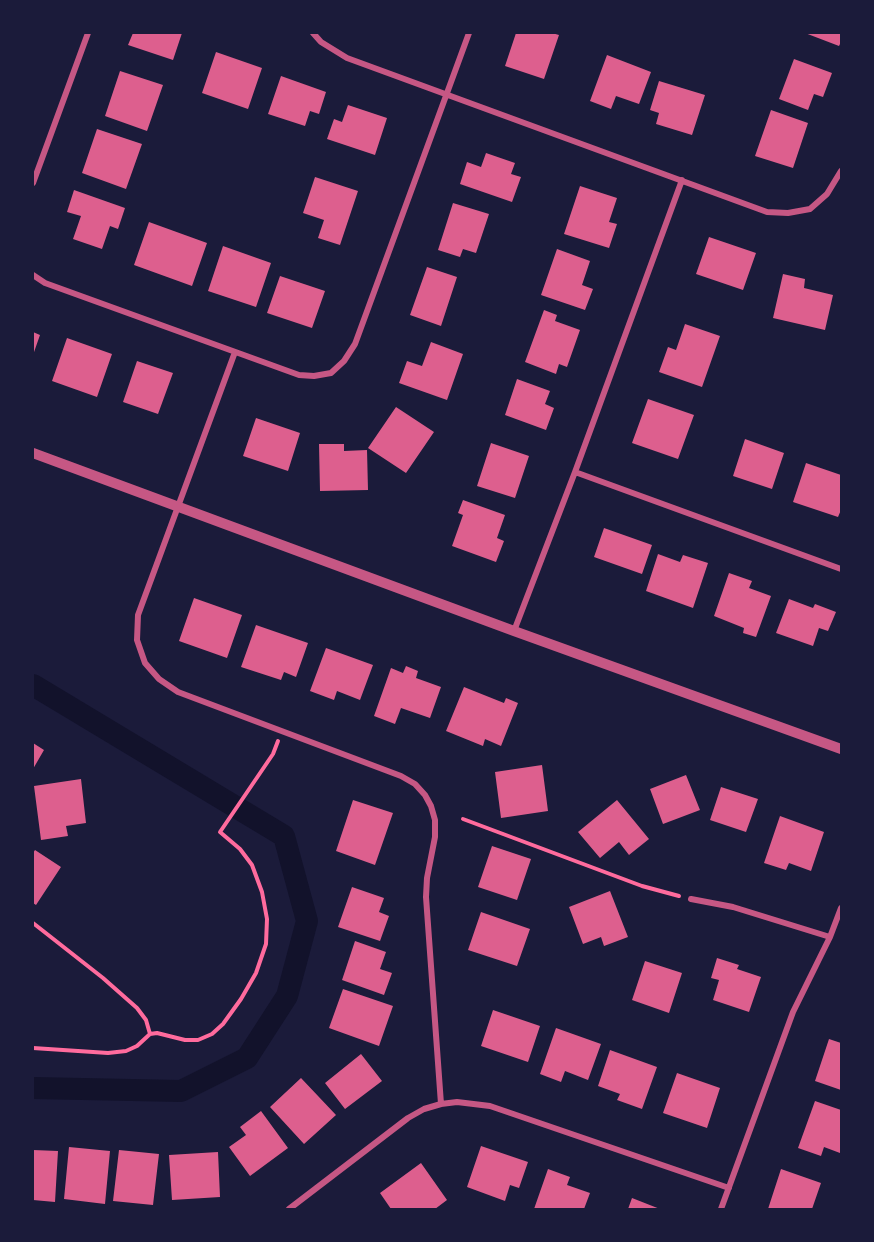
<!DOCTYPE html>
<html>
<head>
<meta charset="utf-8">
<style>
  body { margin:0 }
  #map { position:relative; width:874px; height:1242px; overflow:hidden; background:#1b1b3a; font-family:Mulish,sans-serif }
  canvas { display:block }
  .frame { position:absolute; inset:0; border:34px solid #1b1b3a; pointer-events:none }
</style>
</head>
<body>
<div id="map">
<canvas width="874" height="1242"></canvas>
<div class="frame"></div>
</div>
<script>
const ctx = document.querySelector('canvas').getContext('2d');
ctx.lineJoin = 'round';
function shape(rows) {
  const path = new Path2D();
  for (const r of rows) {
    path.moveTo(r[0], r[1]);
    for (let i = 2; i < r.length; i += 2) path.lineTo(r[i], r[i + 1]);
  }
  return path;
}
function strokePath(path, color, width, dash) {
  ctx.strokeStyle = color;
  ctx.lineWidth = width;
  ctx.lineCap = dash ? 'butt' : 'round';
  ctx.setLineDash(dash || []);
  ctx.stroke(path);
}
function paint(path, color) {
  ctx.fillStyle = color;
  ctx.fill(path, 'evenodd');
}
const canal = shape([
  [33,685,284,836,307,921,287,996,247,1058,181,1091,33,1088]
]);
const building = shape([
  [133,33,182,33,173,60,128,45],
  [516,33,552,33,559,35,544,79,505,66],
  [805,33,841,33,841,42,839,46],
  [216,52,262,68,248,109,202,93],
  [607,55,651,72,639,104,616,96,611,109,590,101],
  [794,59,832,73,823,97,814,94,808,110,779,99],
  [120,71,163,85,147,131,105,116],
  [281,76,326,92,319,114,310,111,305,126,268,114],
  [659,81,705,95,692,135,656,124,659,113,650,110],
  [348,105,387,118,375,155,327,139,334,119,342,122],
  [771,110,808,123,793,168,755,156],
  [97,129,142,144,126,189,82,173],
  [486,153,515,163,511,174,521,177,512,202,460,184,467,162,481,167],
  [315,177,358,191,340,245,318,238,324,220,303,213],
  [580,186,617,198,609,222,617,224,609,248,564,234],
  [74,190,125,208,118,229,110,226,102,249,73,239,81,216,67,212],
  [453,203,489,214,476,253,463,249,460,257,438,250],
  [149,222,207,243,192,286,134,265],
  [709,237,756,253,743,290,696,274],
  [223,246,271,263,256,307,208,291],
  [557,249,590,261,582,285,593,289,585,310,541,295],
  [427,267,457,277,441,326,410,315],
  [783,274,805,279,804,288,833,295,825,330,773,318],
  [280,276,325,291,312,328,267,313],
  [544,310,557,315,555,321,580,330,567,367,559,364,556,374,525,362],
  [685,324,720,336,702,387,659,372,668,347,676,350],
  [33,332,40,335,33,355],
  [67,338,112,354,97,397,52,381],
  [431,342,463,354,447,400,399,383,407,361,422,366],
  [137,361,173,373,158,414,123,402],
  [517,379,550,391,545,404,554,408,546,430,505,415],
  [648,399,694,415,678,459,632,443],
  [396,407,434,432,406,473,368,448],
  [256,418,300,433,288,471,243,456],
  [745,439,784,453,772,489,733,476],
  [491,443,529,456,515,498,477,486],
  [319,444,344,444,344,451,367,450,368,490,320,491],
  [806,463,841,475,841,510,838,517,793,502],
  [463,500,505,515,497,538,504,541,496,562,452,546,463,515,458,513],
  [604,528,652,545,642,574,594,557],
  [658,554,680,562,683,555,708,563,693,608,646,591],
  [729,573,752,581,749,588,771,596,756,637,743,633,744,628,714,616],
  [194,598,242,615,227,658,179,641],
  [789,599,813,608,815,604,836,612,828,631,819,628,813,646,776,633],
  [256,625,308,643,296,677,284,672,281,680,241,667],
  [326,648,373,665,360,700,337,691,334,700,310,691],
  [406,666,418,671,416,678,441,687,430,718,401,708,395,724,374,716,391,668,403,673],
  [464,687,504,703,506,698,518,703,501,746,485,739,483,746,446,731],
  [33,743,44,750,33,769],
  [542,765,548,811,501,818,495,772],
  [686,775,700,810,663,824,650,789],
  [81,779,86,823,66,826,68,836,41,840,34,786],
  [721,787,758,799,746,832,710,820],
  [353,800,393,813,375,865,336,851],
  [617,800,649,839,629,855,619,842,600,858,578,832],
  [780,816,824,832,811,871,789,863,786,870,764,863],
  [492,846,531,859,517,900,478,887],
  [35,850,61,867,36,905,33,903,33,853],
  [352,887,384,898,379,912,389,916,380,941,338,927],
  [610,891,628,937,604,946,601,937,583,944,569,907],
  [481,912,530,929,517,966,468,950],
  [355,941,386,952,380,969,392,973,384,995,342,980],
  [717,958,739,965,737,969,761,977,749,1012,713,1000,719,980,711,978],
  [645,961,682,973,669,1013,632,1000],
  [343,989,393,1006,379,1046,329,1028],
  [493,1010,540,1026,528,1062,481,1046],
  [556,1028,601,1044,588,1080,565,1071,561,1082,540,1074],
  [829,1039,841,1043,841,1090,815,1081],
  [610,1050,657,1067,642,1109,617,1100,620,1094,598,1086],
  [361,1054,382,1081,345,1109,325,1083],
  [677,1073,720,1088,707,1128,663,1113],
  [301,1078,336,1115,304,1144,270,1107],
  [815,1101,841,1110,840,1153,824,1147,821,1156,798,1148],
  [261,1111,288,1148,250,1176,229,1147,246,1135,240,1127],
  [481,1146,528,1162,519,1188,510,1185,505,1201,467,1187],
  [69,1147,110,1151,105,1204,64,1199],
  [33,1150,58,1151,55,1202,33,1200],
  [119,1150,159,1154,153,1205,113,1201],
  [218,1152,220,1197,172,1200,169,1155],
  [421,1163,447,1200,435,1209,391,1209,380,1193],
  [548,1169,570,1177,567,1185,590,1193,584,1209,534,1209],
  [781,1169,821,1183,812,1209,768,1209],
  [632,1198,660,1209,628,1209]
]);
const path = shape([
  [463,819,642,886,679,896],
  [33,923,103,978,137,1008,146,1020,150,1034],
  [33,1048,108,1053,126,1051,137,1046,150,1034,157,1033,185,1040,198,1040,212,1034,223,1024,241,999,256,973,266,944,267,919,262,892,252,865,240,849,220,832,273,754,278,741]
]);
const minor = shape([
  [313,33,321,42,347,58,767,212,788,213,810,209,827,194,841,171],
  [33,183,88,33],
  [33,275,45,283,299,375,314,376,331,373,344,361,355,344,469,33],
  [235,352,138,615,137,640,145,663,159,679,178,692,401,776,415,784,425,795,431,806,435,820,435,837,427,878,426,897,441,1104],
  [575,472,841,569],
  [514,631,575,472,682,180],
  [691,899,733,907,830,937],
  [289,1209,408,1118,424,1109,441,1104,457,1102,490,1106,729,1188],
  [721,1209,793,1012,830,937,841,908]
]);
const tertiary = shape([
  [33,453,514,631,841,749]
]);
strokePath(canal, '#12122b', 22);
paint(building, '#dd5f8e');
strokePath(path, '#ff6b9d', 4);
strokePath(minor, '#c65784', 6);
strokePath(tertiary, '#c65784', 10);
</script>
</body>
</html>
